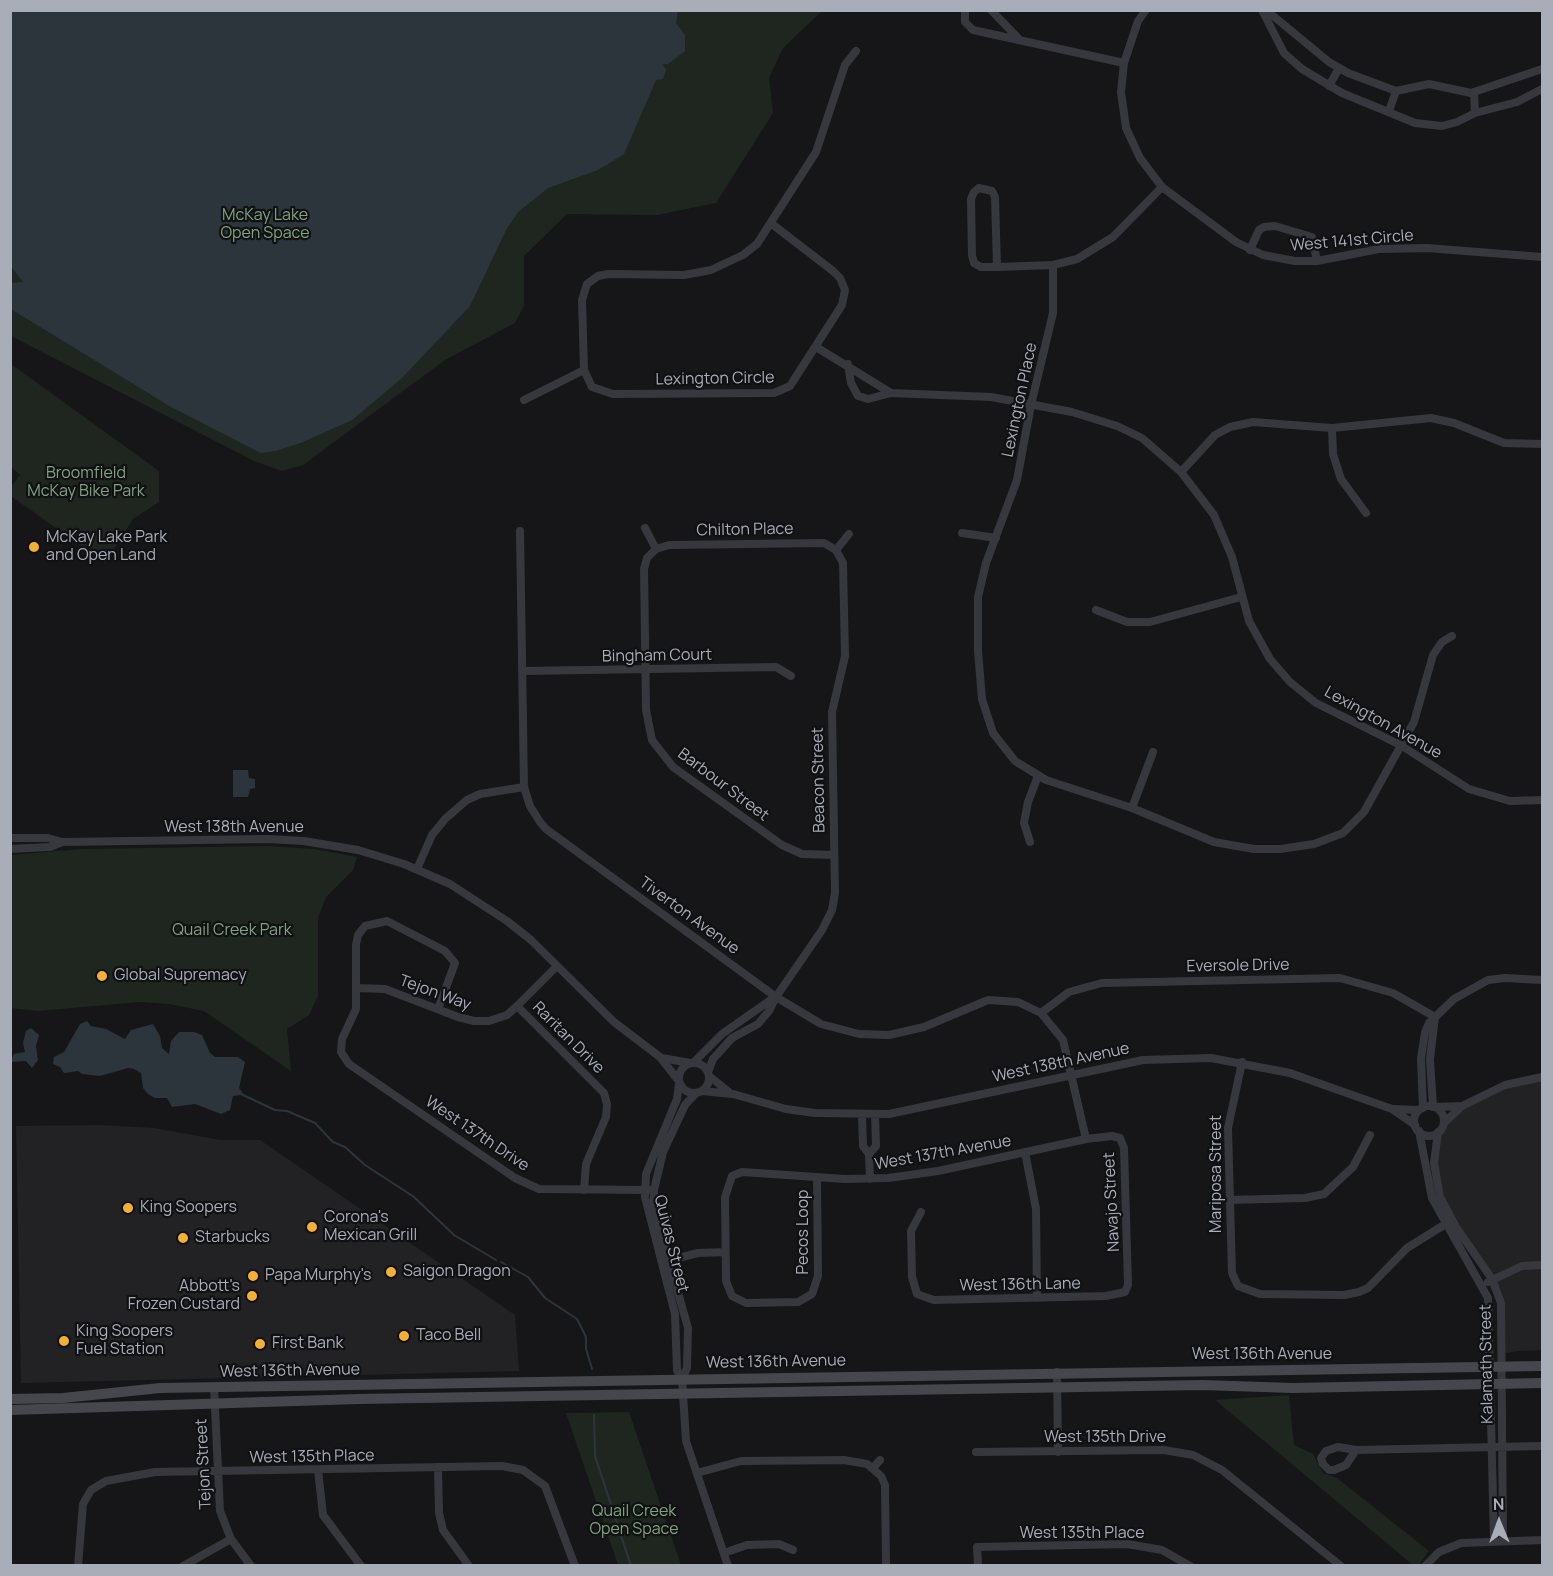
<!DOCTYPE html>
<html>
<head>
<meta charset="utf-8">
<style>
  body { margin:0 }
  #map { position:relative; width:1553px; height:1576px; overflow:hidden; background:#161618; font-family:Manrope,sans-serif }
  canvas { display:block }
  .frame { position:absolute; inset:0; border:12px solid #a8adb8; pointer-events:none }
  .north { position:absolute; left:1469px; top:1492px; width:60px; height:60px; -webkit-text-stroke:4px #111113; paint-order:stroke; rotate:359deg; font-size:16px; font-weight:700; line-height:24px; text-align:center; color:#a8adb8 }
  .north::after { content:''; display:block; margin:auto; width:21px; height:27px; background:#a8adb8; clip-path:polygon(50% 0,100% 100%,50% 72%,0 100%) }
</style>
</head>
<body>
<div id="map">
<canvas width="1553" height="1576"></canvas>
<div class="frame"></div>
<div class="north">N</div>
</div>
<script>
const ctx = document.querySelector('canvas').getContext('2d');
ctx.lineJoin = 'round';
function paint(path, color) {
  ctx.fillStyle = color;
  ctx.fill(path, 'evenodd');
}
function shape(rows) {
  const path = new Path2D();
  for (const r of rows) {
    if (r.length === 3) {
      path.moveTo(r[0] + r[2], r[1]);
      path.arc(r[0], r[1], r[2], 0, 2 * Math.PI);
      continue;
    }
    path.moveTo(r[0], r[1]);
    for (let i = 2; i < r.length; i += 2) path.lineTo(r[i], r[i + 1]);
  }
  return path;
}
function strokePath(path, color, width, dash) {
  ctx.strokeStyle = color;
  ctx.lineWidth = width;
  ctx.lineCap = dash ? 'butt' : 'round';
  ctx.setLineDash(dash || []);
  ctx.stroke(path);
}
function write(font, color, halo, rows, align = 'center') {
  ctx.font = font + ' Manrope,sans-serif';
  ctx.lineWidth = 4.5;
  ctx.setLineDash([]);
  ctx.textBaseline = 'middle';
  ctx.strokeStyle = halo;
  ctx.fillStyle = color;
  for (const [text, x, y, turn = 0] of rows) {
    ctx.save();
    ctx.translate(x, y);
    ctx.rotate((+turn || 0) * Math.PI / 180);
    ctx.textAlign = isNaN(turn) ? turn : align;
    if (halo) ctx.strokeText(text, 0, 0);
    ctx.fillText(text, 0, 0);
    ctx.restore();
  }
}
const built = shape([
  [1542,1077,1542,1350,1518,1351,1502,1354,1501,1303,1492,1280,1452,1220,1435,1175,1438,1133,1444,1123,1487,1093],
  [101,1125,154,1128,220,1140,260,1140,515,1315,519,1371,21,1383,16,1126]
]);
const green = shape([
  [823,10,783,48,769,78,773,113,716,203,657,215,567,214,524,256,524,306,515,323,445,360,303,465,282,471,254,461,11,336,10,11],
  [11,364,159,471,159,502,133,519,105,563,11,496,11,487,20,475,11,467],
  [268,846,314,849,357,857,353,870,326,897,318,918,318,996,309,1015,287,1029,291,1071,204,1011,169,1004,140,1002,38,1011,11,1008,11,855,82,849],
  [1289,1395,1294,1445,1313,1454,1323,1473,1337,1478,1429,1551,1419,1565,1413,1565,1215,1400],
  [629,1412,681,1565,618,1565,566,1413]
]);
const water = shape([
  [11,10,678,11,676,23,685,35,685,51,668,64,663,64,666,70,663,79,656,80,624,154,598,170,548,188,518,212,506,230,470,306,402,378,352,420,303,442,276,451,261,453,171,407,11,309,11,283,23,282,10,265],
  [233,770,248,770,249,778,255,779,255,788,250,789,248,797,233,797],
  [87,1021,91,1026,106,1029,125,1039,131,1030,153,1024,160,1036,162,1048,169,1054,171,1041,179,1032,194,1032,202,1035,210,1053,215,1057,238,1057,245,1062,239,1088,242,1092,241,1095,233,1096,230,1110,221,1114,195,1104,172,1107,167,1098,155,1098,148,1094,143,1088,141,1073,134,1069,128,1068,100,1076,82,1074,78,1071,64,1073,60,1067,53,1064,54,1057,64,1052,80,1024],
  [31,1028,39,1035,36,1046,38,1060,32,1068,26,1061,10,1062,14,1054,25,1052,23,1043,26,1031]
]);
const stream = shape([
  [241,1094,275,1110,287,1111,315,1123,333,1142,345,1147,365,1165,414,1197,454,1235,496,1260],
  [501,1262,528,1277,545,1298,577,1319,586,1337,586,1349,592,1369],
  [594,1415,595,1456,631,1566]
]);
const minor = shape([
  [965,10,965,22,973,30,1124,63],
  [991,10,1019,39],
  [1146,10,1138,21,1124,63,1121,92,1126,128,1140,158,1162,187,1236,242,1263,255,1295,261,1317,261,1379,249,1427,248,1542,257],
  [1262,10,1284,53,1302,69,1342,93,1415,123,1442,126,1457,122,1475,113,1517,102,1542,89],
  [1266,10,1329,62,1348,73,1396,91,1429,84,1471,93,1542,69],
  [1329,86,1339,68],
  [1474,92,1475,113],
  [1389,111,1396,91],
  [979,188,992,191,995,197,997,267,981,267,974,263,972,255,971,199,974,192,979,188],
  [772,224,833,271,840,278,845,290,842,305,790,386,774,393,613,394,592,387,584,370,582,300,587,284,598,276,608,274,684,275,711,270,743,255,757,244,816,152,845,65,856,51],
  [1250,250,1259,230,1264,227,1275,226,1312,237,1317,261],
  [1053,265,1053,313,1031,405,1017,480,986,563,978,597,978,651,982,699,993,733,1015,761,1046,780,1132,808,1214,842,1254,849,1280,849,1314,844,1343,833,1364,812,1414,722,1433,655,1442,642,1452,636],
  [997,267,1053,265,1077,259,1113,237,1162,187],
  [816,347,891,393,991,397,1072,412,1117,426,1142,438,1181,472,1214,515,1232,557,1249,621,1270,659,1290,682,1316,703,1402,746,1469,789,1510,801,1542,800],
  [848,364,851,383,858,396,868,399,891,393],
  [524,400,584,370],
  [1332,428,1333,454,1341,479,1366,513],
  [1181,472,1215,435,1230,427,1253,422,1332,428,1431,418,1454,423,1504,443,1542,444],
  [645,528,656,549],
  [520,531,524,787,530,806,540,822,546,829,776,997,821,1024,859,1034,889,1035,924,1027,988,1000,1018,1002,1041,1013,1063,1040,1086,1139,1112,1136,1120,1138,1124,1148,1128,1285,1125,1292,1106,1296,934,1300,925,1297,917,1294,912,1277,911,1231,921,1212],
  [962,533,996,538],
  [836,550,849,534],
  [1096,610,1127,622,1150,622,1241,597],
  [522,671,776,667,791,676],
  [1132,808,1153,752],
  [10,838,48,838,62,842,268,839,304,841,358,850,404,864,450,884,507,921,531,940,614,1022,660,1057,678,1080],
  [1030,842,1024,823,1028,802,1038,776],
  [10,849,50,847,62,842],
  [417,869,432,835,445,819,467,800,480,794,524,787],
  [356,988,385,989,458,1017,474,1021,489,1021,507,1015,517,1006,557,966],
  [517,1006,604,1093,607,1104,606,1117,586,1164,584,1190],
  [438,1009,455,963,445,951,387,921,365,926,358,935,356,945,356,1009,342,1039,341,1052,349,1064,515,1178,539,1189,654,1190],
  [1041,1013,1069,992,1102,983,1340,978,1393,993,1435,1017],
  [662,1058,690,1063],
  [694,1062,722,1034,772,999],
  [1242,1062,1228,1128,1232,1273,1238,1286,1260,1294,1344,1295,1359,1292,1368,1288,1407,1248,1452,1220],
  [694,1078,15],
  [708,1072,713,1059,732,1038,758,1024,769,1011,776,997,822,930,832,910,835,893,832,712,845,656,843,563,836,550,824,543,669,545,656,549,647,558,644,569,646,710,652,740,673,767,782,845,802,854,834,855],
  [709,1076,729,1092],
  [679,1084,677,1099,646,1174,645,1197,675,1314,677,1370,682,1379,686,1441,728,1566],
  [702,1091,733,1094,786,1109,815,1113,889,1114,1143,1060,1211,1058,1290,1073,1392,1109,1415,1125],
  [1429,1121,15],
  [1433,1107,1430,1059,1435,1017],
  [1434,1107,1462,1106,1505,1085,1542,1077],
  [1423,1108,1421,1058,1425,1032,1429,1023,1454,999,1488,980,1505,978,1542,980],
  [1393,1109,1419,1110],
  [862,1115,863,1146,869,1154,870,1179],
  [1444,1123,1462,1106],
  [1419,1131,1432,1198,1488,1298,1494,1541],
  [1438,1132,1434,1163,1440,1197,1456,1227,1492,1279,1501,1303,1503,1540],
  [1025,1152,1036,1209,1037,1298],
  [869,1154,876,1146,875,1114],
  [817,1178,818,1276,812,1294,798,1302,746,1303,732,1296,726,1281,725,1197,732,1176,742,1172,845,1179,888,1178,938,1171,1086,1139],
  [1230,1200,1305,1198,1324,1194,1353,1167,1370,1135],
  [670,1260,698,1253,725,1252],
  [1488,1282,1522,1266,1542,1265],
  [1057,1372,1058,1452],
  [682,1379,687,1368,688,1328,654,1207,654,1190,663,1152,685,1105,696,1093],
  [214,1387,220,1511,231,1539,251,1566],
  [1356,1450,1346,1465,1334,1470,1329,1470,1323,1464,1321,1458,1326,1451,1338,1447,1356,1450,1542,1446],
  [976,1452,1164,1450,1193,1455,1222,1470,1341,1566],
  [438,1467,439,1513,443,1530,469,1566],
  [873,1468,880,1460],
  [318,1470,323,1515,361,1566],
  [697,1473,741,1461,844,1460,867,1464,881,1476,885,1485,886,1566],
  [724,1553,747,1545,779,1544,793,1550],
  [78,1566,83,1504,91,1490,106,1481,155,1472,502,1466,523,1470,545,1486,575,1566],
  [183,1566,231,1539],
  [978,1566,977,1547,1127,1544,1162,1550,1190,1566],
  [1425,1566,1439,1552,1461,1543,1542,1540]
]);
const secondary = shape([
  [10,1399,63,1398,160,1388,1542,1366],
  [10,1410,359,1399,1202,1385,1293,1388,1542,1383]
]);
const markers = [
  [34,547,6,"#f2b134"],
  [102,976,6,"#f2b134"],
  [128,1208,6,"#f2b134"],
  [312,1227,6,"#f2b134"],
  [183,1238,6,"#f2b134"],
  [391,1272,6,"#f2b134"],
  [253,1276,6,"#f2b134"],
  [252,1296,6,"#f2b134"],
  [404,1336,6,"#f2b134"],
  [64,1341,6,"#f2b134"],
  [260,1344,6,"#f2b134"]
];
const parkNames = [
  ["McKay Lake",265,216],
  ["Open Space",265,234],
  ["Broomfield",86,474],
  ["McKay Bike Park",86,492],
  ["Quail Creek Park",232,931],
  ["Quail Creek",634,1512],
  ["Open Space",634,1530]
];
const streetNames = [
  ["West 141st Circle",1352,241,-5],
  ["Lexington Circle",715,379,-1],
  ["Lexington Place",1020,400,-78],
  ["Chilton Place",745,530,-1],
  ["Bingham Court",657,656,-1],
  ["Lexington Avenue",1383,723,29],
  ["Beacon Street",819,780,-91],
  ["Barbour Street",723,785,37],
  ["West 138th Avenue",234,828],
  ["Tiverton Avenue",689,916,36],
  ["Eversole Drive",1238,966,-1],
  ["Tejon Way",435,993,20],
  ["Raritan Drive",568,1038,45],
  ["West 138th Avenue",1061,1063,-12],
  ["West 137th Drive",477,1134,34],
  ["West 137th Avenue",943,1153,-10],
  ["Mariposa Street",1217,1174,-90],
  ["Navajo Street",1112,1202,-93],
  ["Pecos Loop",804,1232,-90],
  ["Quivas Street",671,1244,76],
  ["West 136th Lane",1020,1285,-1],
  ["West 136th Avenue",1262,1355],
  ["West 136th Avenue",776,1362,-1],
  ["Kalamath Street",1487,1364,-91],
  ["West 136th Avenue",290,1371,-1],
  ["West 135th Drive",1105,1438],
  ["West 135th Place",312,1457,-1],
  ["Tejon Street",204,1464,-93],
  ["West 135th Place",1082,1534]
];
const poiNames = [
  ["McKay Lake Park",46,538],
  ["and Open Land",46,556],
  ["Global Supremacy",114,976],
  ["King Soopers",140,1208],
  ["Corona's",324,1218],
  ["Mexican Grill",324,1236],
  ["Starbucks",195,1238],
  ["Saigon Dragon",403,1272],
  ["Papa Murphy's",265,1276],
  ["Abbott's",240,1287,"right"],
  ["Frozen Custard",240,1305,"right"],
  ["King Soopers",76,1332],
  ["Fuel Station",76,1350],
  ["Taco Bell",416,1336],
  ["First Bank",272,1344]
];
paint(built, '#222225');
paint(green, '#1e261f');
paint(water, '#2c353c');
strokePath(stream, '#2c353c', 2);
strokePath(minor, '#37383d', 8);
strokePath(secondary, '#45474d', 10);
for (const [x, y, r, color] of markers) {
  const dot = new Path2D();
  dot.arc(x, y, r, 0, 2 * Math.PI);
  ctx.fillStyle = color;
  ctx.fill(dot);
  strokePath(dot, '#111113', 2);
}
write('16px', '#7fa381', '#111113', parkNames);
write('16px', '#a8adb8', '#111113', streetNames);
write('16px', '#a8adb8', '#111113', poiNames, 'left');
</script>
</body>
</html>
